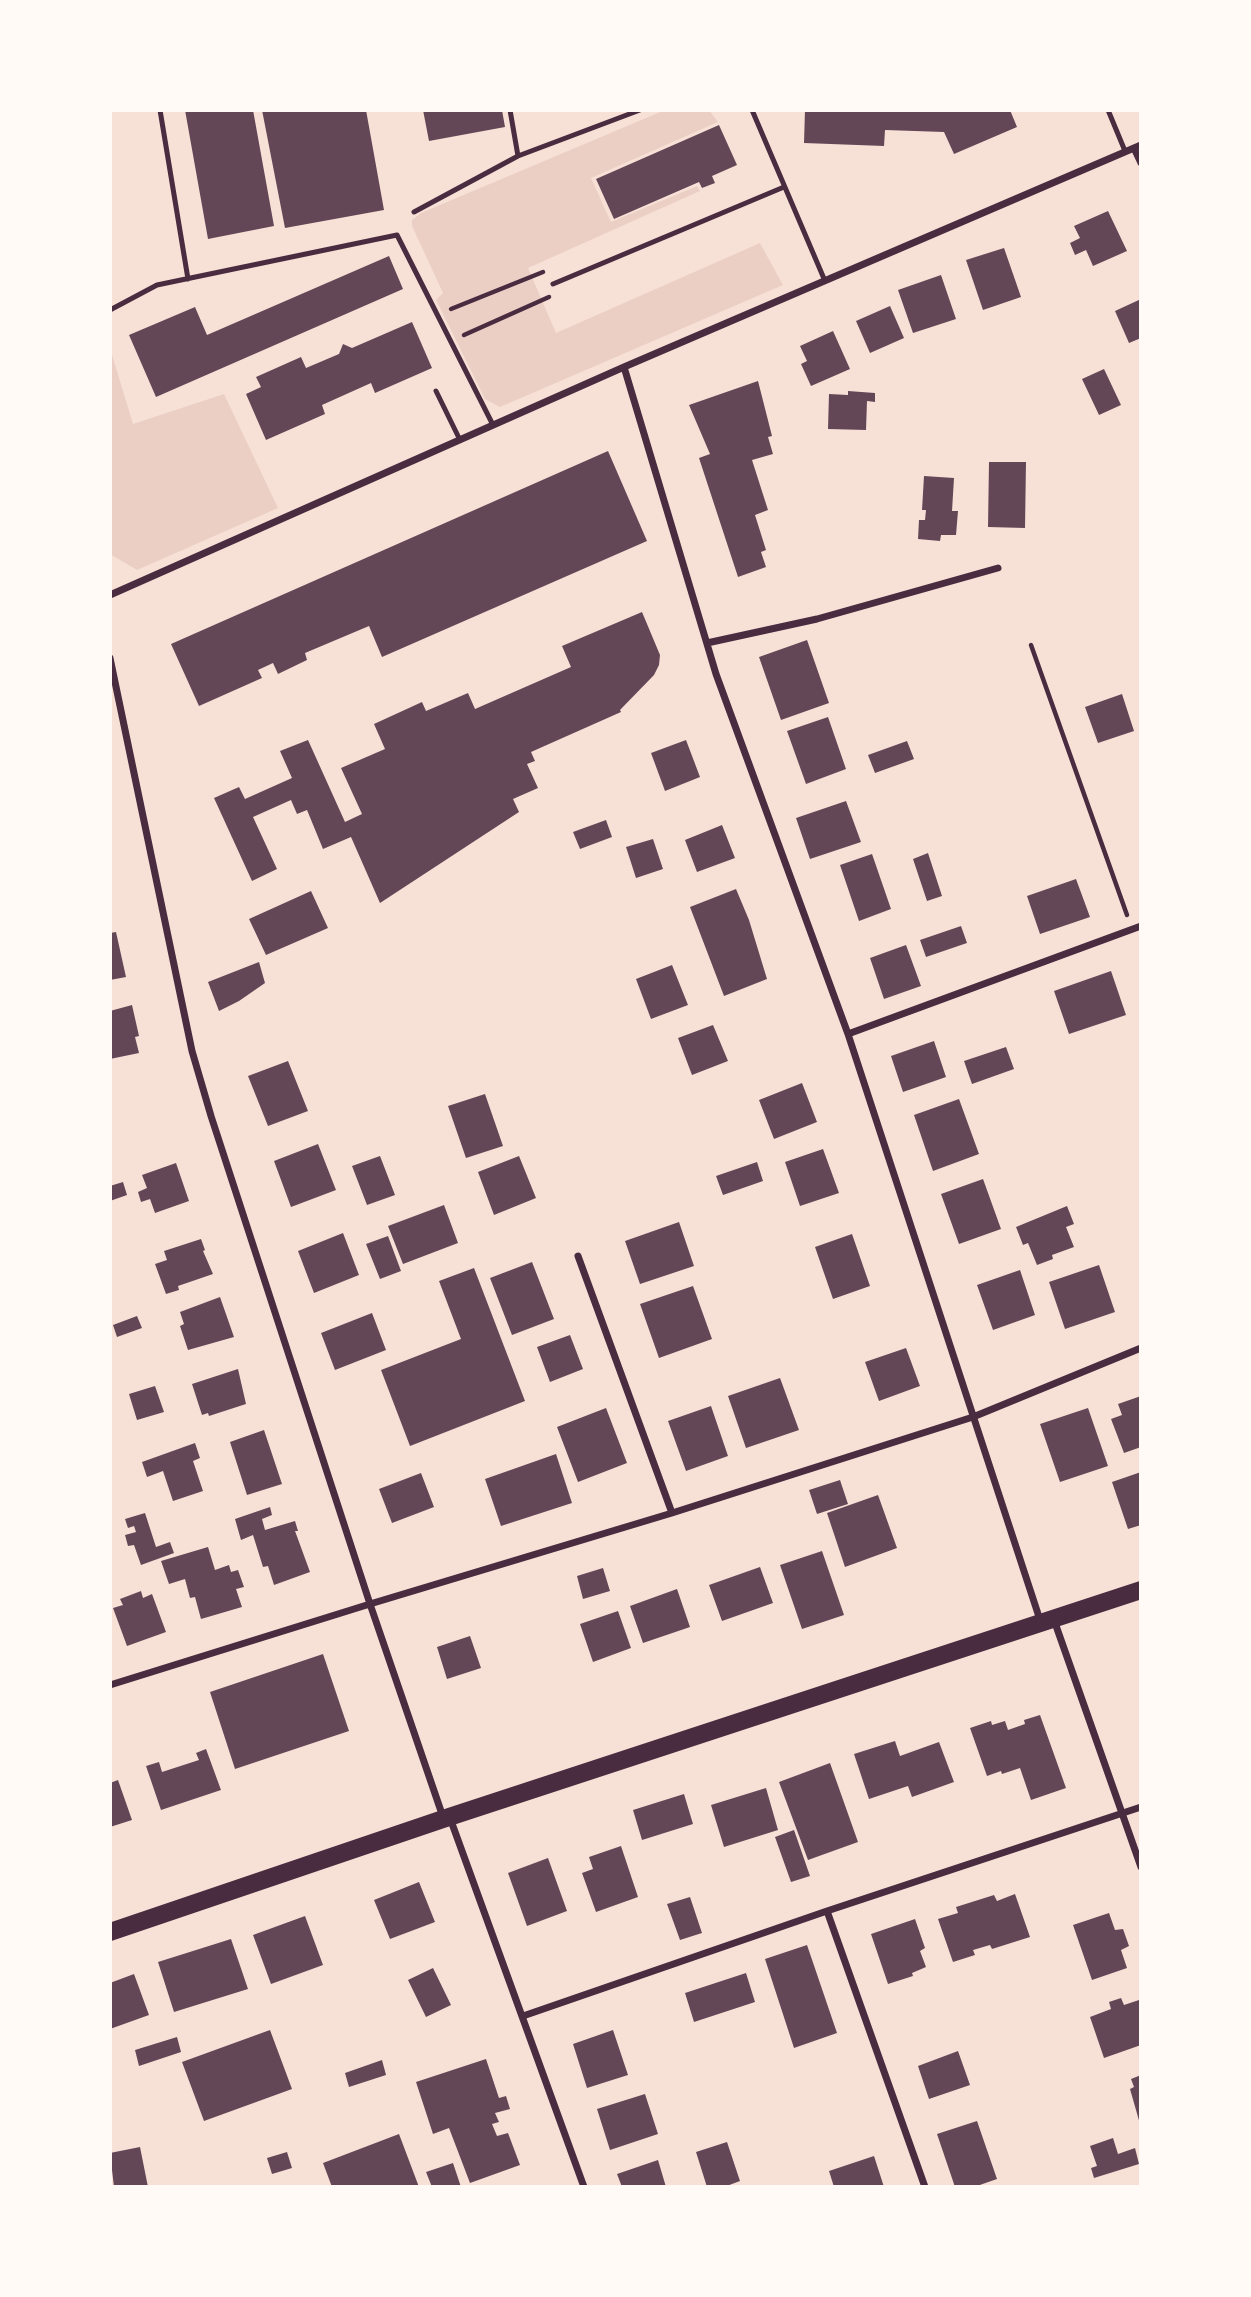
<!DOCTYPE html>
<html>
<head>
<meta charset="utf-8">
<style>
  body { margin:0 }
  #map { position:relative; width:1251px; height:2297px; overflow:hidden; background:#f7e1d7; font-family:"Varela Round",sans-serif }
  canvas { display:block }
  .frame { position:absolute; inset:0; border:112px solid #fffaf5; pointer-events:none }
</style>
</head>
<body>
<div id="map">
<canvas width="1251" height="2297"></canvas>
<div class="frame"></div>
</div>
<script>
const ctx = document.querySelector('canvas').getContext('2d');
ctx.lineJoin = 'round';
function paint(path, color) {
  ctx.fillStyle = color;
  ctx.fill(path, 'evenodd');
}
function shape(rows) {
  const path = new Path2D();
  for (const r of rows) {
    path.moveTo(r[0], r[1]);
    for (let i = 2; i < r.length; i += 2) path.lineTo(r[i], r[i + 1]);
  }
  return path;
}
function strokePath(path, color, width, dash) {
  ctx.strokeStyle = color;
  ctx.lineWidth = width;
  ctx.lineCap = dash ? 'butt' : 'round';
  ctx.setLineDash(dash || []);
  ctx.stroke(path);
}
const green = shape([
  [665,110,709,110,718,122,591,178,611,222,697,186,700,191,528,268,556,333,760,243,783,285,500,407,485,399,436,300,443,293,412,226,412,220,421,213],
  [110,348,133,424,224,394,278,508,137,570,110,554]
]);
const building = shape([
  [185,110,253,110,274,226,208,239],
  [262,110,366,110,384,210,285,228],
  [423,110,502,110,505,127,429,141],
  [805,110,1010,110,1017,127,954,154,944,132,885,130,884,146,804,143],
  [719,125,737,165,712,176,715,183,702,188,699,182,614,219,596,179],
  [1108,211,1127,251,1093,266,1086,250,1075,255,1070,243,1080,238,1074,226],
  [1004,248,1021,297,983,310,966,260],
  [389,256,403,289,156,397,129,335,195,307,207,335],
  [941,275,956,319,913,333,898,290],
  [1141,299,1141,338,1129,343,1115,311],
  [890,306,904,338,870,353,856,321],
  [412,322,432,368,375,393,371,383,322,405,325,414,266,440,246,394,261,387,256,377,301,357,306,368,339,354,343,344,352,348],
  [833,331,850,369,811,386,801,364,807,361,800,346],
  [1104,369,1121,405,1099,415,1082,379],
  [758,381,772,436,768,437,773,454,752,460,768,510,755,515,766,550,761,552,766,567,738,577,699,458,710,454,689,405],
  [848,391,875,393,875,402,867,401,866,430,828,429,829,394,848,395],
  [608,451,647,541,382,657,369,626,305,653,307,660,278,674,273,663,258,670,262,678,199,706,171,644],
  [989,462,1026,462,1025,528,988,527],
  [924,476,954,478,952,511,958,511,956,535,941,535,940,541,918,539,919,520,925,520,926,510,922,510],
  [642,612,660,655,659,665,654,675,620,710,621,712,531,752,535,761,527,764,538,788,513,799,519,812,380,903,351,837,323,849,307,810,297,814,291,800,253,817,277,869,252,881,214,798,239,787,245,799,292,778,280,751,308,740,345,822,362,814,341,768,385,749,374,724,422,702,426,711,468,693,475,709,571,667,562,646],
  [807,640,829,703,781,720,759,657],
  [1122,694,1134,731,1098,743,1085,707],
  [828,717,846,769,806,784,787,731],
  [686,740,700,777,665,791,651,753],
  [907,741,914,759,875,773,868,755],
  [846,801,861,842,810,859,796,818],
  [606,820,612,837,580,849,573,832],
  [722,825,735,858,697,872,685,840],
  [653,839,663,869,636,878,626,847],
  [928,853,942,896,927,901,913,859],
  [872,854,891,909,859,921,840,865],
  [1076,879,1090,917,1040,934,1027,896],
  [736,889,749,920,767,979,724,996,690,907],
  [311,891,328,928,266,955,249,919],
  [961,926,967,943,926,957,920,940],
  [116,932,126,977,110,980,110,933],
  [906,945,921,986,884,999,870,958],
  [259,962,265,983,239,1001,219,1011,208,982],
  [672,965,688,1005,651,1019,636,979],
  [1111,971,1126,1015,1069,1034,1054,991],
  [132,1005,139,1036,135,1037,139,1053,110,1059,110,1011],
  [713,1025,728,1061,692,1075,678,1038],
  [934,1041,946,1077,903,1092,891,1056],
  [1006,1047,1014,1069,972,1084,964,1061],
  [288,1061,308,1111,268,1126,248,1076],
  [802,1083,817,1122,774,1139,759,1100],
  [485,1094,503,1146,466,1158,448,1106],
  [959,1099,979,1154,933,1171,914,1115],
  [318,1144,336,1190,291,1207,274,1161],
  [823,1149,839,1193,800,1206,785,1162],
  [380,1156,395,1195,367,1205,352,1166],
  [519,1156,536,1198,494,1215,478,1172],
  [757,1162,763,1181,723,1195,716,1176],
  [176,1163,189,1201,155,1213,150,1199,141,1202,138,1192,147,1188,142,1175],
  [983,1179,1001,1229,959,1244,941,1194],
  [123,1182,127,1195,110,1201,110,1186],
  [444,1205,458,1243,403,1264,388,1226],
  [1067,1206,1074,1224,1066,1227,1074,1247,1052,1255,1053,1259,1037,1265,1028,1243,1023,1245,1016,1227],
  [679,1222,694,1266,640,1284,625,1241],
  [343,1233,359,1275,314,1293,298,1251],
  [852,1234,870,1286,833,1299,815,1247],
  [388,1236,401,1271,380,1279,366,1244],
  [201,1239,205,1250,203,1251,213,1274,178,1286,179,1290,166,1294,155,1264,167,1260,164,1251],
  [532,1262,554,1319,512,1335,490,1278],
  [1099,1265,1115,1312,1065,1329,1049,1282],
  [474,1268,525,1401,410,1446,381,1370,461,1339,439,1281],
  [1020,1270,1035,1315,993,1330,977,1285],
  [693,1286,712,1339,659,1358,640,1304],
  [220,1297,234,1337,188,1350,180,1326,184,1324,180,1312],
  [372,1313,386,1350,335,1370,321,1333],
  [137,1316,142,1328,117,1337,113,1325],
  [570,1335,583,1369,550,1382,537,1347],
  [906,1348,920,1386,879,1401,865,1362],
  [238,1369,246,1404,209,1416,208,1413,202,1415,192,1384],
  [780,1378,799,1430,746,1448,728,1396],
  [155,1386,164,1412,137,1420,129,1394],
  [1141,1396,1141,1447,1124,1453,1111,1419,1122,1415,1118,1404],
  [711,1406,728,1456,686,1471,668,1421],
  [606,1408,627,1463,578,1482,557,1427],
  [1088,1408,1108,1466,1060,1482,1040,1424],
  [264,1430,282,1484,247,1495,230,1442],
  [195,1443,200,1458,193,1461,203,1491,173,1501,163,1471,147,1477,142,1462],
  [556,1454,572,1503,501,1526,485,1479],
  [1141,1472,1141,1525,1128,1529,1112,1482],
  [421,1473,434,1507,392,1523,379,1489],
  [840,1480,848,1504,817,1514,809,1490],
  [878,1495,897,1548,845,1567,827,1513],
  [270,1507,272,1515,262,1519,265,1530,295,1521,298,1531,295,1531,310,1572,274,1585,268,1566,263,1567,253,1535,241,1540,235,1519],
  [145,1513,156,1547,170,1542,174,1553,141,1565,134,1545,128,1546,125,1535,136,1532,134,1526,128,1528,125,1519],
  [208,1547,215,1570,229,1565,231,1572,238,1570,244,1587,236,1589,242,1607,201,1619,195,1597,190,1598,185,1579,169,1584,161,1561],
  [822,1551,844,1615,802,1629,780,1565],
  [760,1567,773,1603,722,1621,709,1585],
  [603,1568,610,1591,583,1599,577,1576],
  [677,1589,690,1627,643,1643,630,1606],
  [141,1591,143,1598,152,1594,166,1632,127,1646,113,1608,123,1605,120,1599],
  [618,1611,631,1648,593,1662,580,1624],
  [470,1636,481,1668,447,1679,437,1647],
  [323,1654,349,1731,235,1769,210,1692],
  [1040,1715,1066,1788,1031,1800,1020,1768,1002,1774,1001,1771,987,1776,970,1728,991,1721,992,1725,1005,1721,1008,1730,1025,1724,1024,1720],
  [895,1741,900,1756,939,1742,954,1782,912,1797,908,1786,869,1799,854,1754],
  [206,1749,221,1790,161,1810,146,1766,159,1762,162,1772,199,1760,196,1753],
  [830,1763,858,1842,808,1860,779,1782],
  [118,1780,132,1820,110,1827,110,1783],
  [766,1788,778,1830,724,1847,711,1805],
  [684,1794,693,1824,642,1840,633,1810],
  [794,1830,810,1876,791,1882,775,1837],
  [621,1846,638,1897,596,1912,582,1873,593,1869,589,1857],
  [548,1858,567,1911,527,1926,508,1873],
  [419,1882,435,1922,390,1939,374,1900],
  [1015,1894,1030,1937,992,1949,990,1945,973,1950,975,1955,953,1962,938,1919,958,1913,956,1907,994,1895,997,1901],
  [690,1897,702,1933,680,1940,667,1904],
  [1109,1913,1115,1930,1123,1929,1129,1946,1121,1950,1127,1968,1092,1980,1073,1925],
  [305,1916,323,1965,271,1984,253,1935],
  [915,1919,925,1948,920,1951,926,1967,912,1973,913,1976,888,1984,871,1934],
  [231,1939,248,1989,174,2012,158,1962],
  [807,1945,837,2033,794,2048,765,1959],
  [433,1968,451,2005,426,2017,408,1980],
  [746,1973,755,2002,694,2022,685,1993],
  [134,1974,149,2015,110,2029,110,1983],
  [1121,1998,1124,2005,1139,2000,1141,2007,1141,2045,1104,2058,1090,2017,1111,2009,1109,2002],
  [270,2030,292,2089,204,2121,182,2062],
  [613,2030,628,2075,587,2088,573,2044],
  [177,2037,181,2052,139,2066,135,2050],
  [958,2051,970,2085,929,2099,918,2066],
  [486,2059,499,2098,506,2096,510,2109,495,2113,499,2122,492,2124,497,2136,508,2133,520,2165,470,2183,449,2128,433,2134,416,2082],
  [382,2060,386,2075,349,2087,345,2073],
  [1141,2075,1141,2124,1140,2124,1130,2089,1134,2087,1131,2079],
  [645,2094,658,2134,610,2150,597,2109],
  [977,2121,997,2179,974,2187,955,2187,937,2134],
  [399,2134,419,2187,332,2187,323,2163],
  [1113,2138,1118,2154,1135,2148,1139,2164,1094,2178,1091,2168,1097,2166,1090,2146],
  [727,2142,740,2181,724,2187,707,2187,696,2152],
  [140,2147,148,2187,114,2187,110,2153],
  [287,2152,292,2168,272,2174,267,2158],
  [874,2156,884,2187,834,2187,829,2171],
  [658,2160,666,2187,622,2187,617,2174],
  [453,2163,461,2187,432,2187,426,2172]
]);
const path = shape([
  [451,309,543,272],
  [464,335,549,297],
  [1031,645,1127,915]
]);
const service = shape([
  [160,110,188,279],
  [510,110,518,156,640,110],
  [752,110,825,281],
  [1108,110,1125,151],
  [414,212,518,156],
  [553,284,784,187],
  [110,310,157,285,397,235,493,425],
  [436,391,460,440]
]);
const minor = shape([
  [1134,148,1141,163],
  [624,367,716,674,848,1034,1041,1623],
  [110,595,624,367,1141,145],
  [707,643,817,619,998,568],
  [110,658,192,1051,211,1116,370,1604,443,1817],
  [848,1034,1141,926],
  [578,1256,672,1513],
  [1054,1620,1141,1867],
  [110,1685,370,1604,672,1513,973,1417,1141,1348],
  [450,1818,584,2187],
  [827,1911,925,2187],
  [523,2016,827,1911,1141,1807]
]);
const primary = shape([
  [110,1932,449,1817,1141,1590]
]);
paint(green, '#ebcfc5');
paint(building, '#644757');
strokePath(path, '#4a2c40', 4.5);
strokePath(service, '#4a2c40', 5);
strokePath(minor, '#4a2c40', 7);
strokePath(primary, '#4a2c40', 18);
</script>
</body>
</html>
